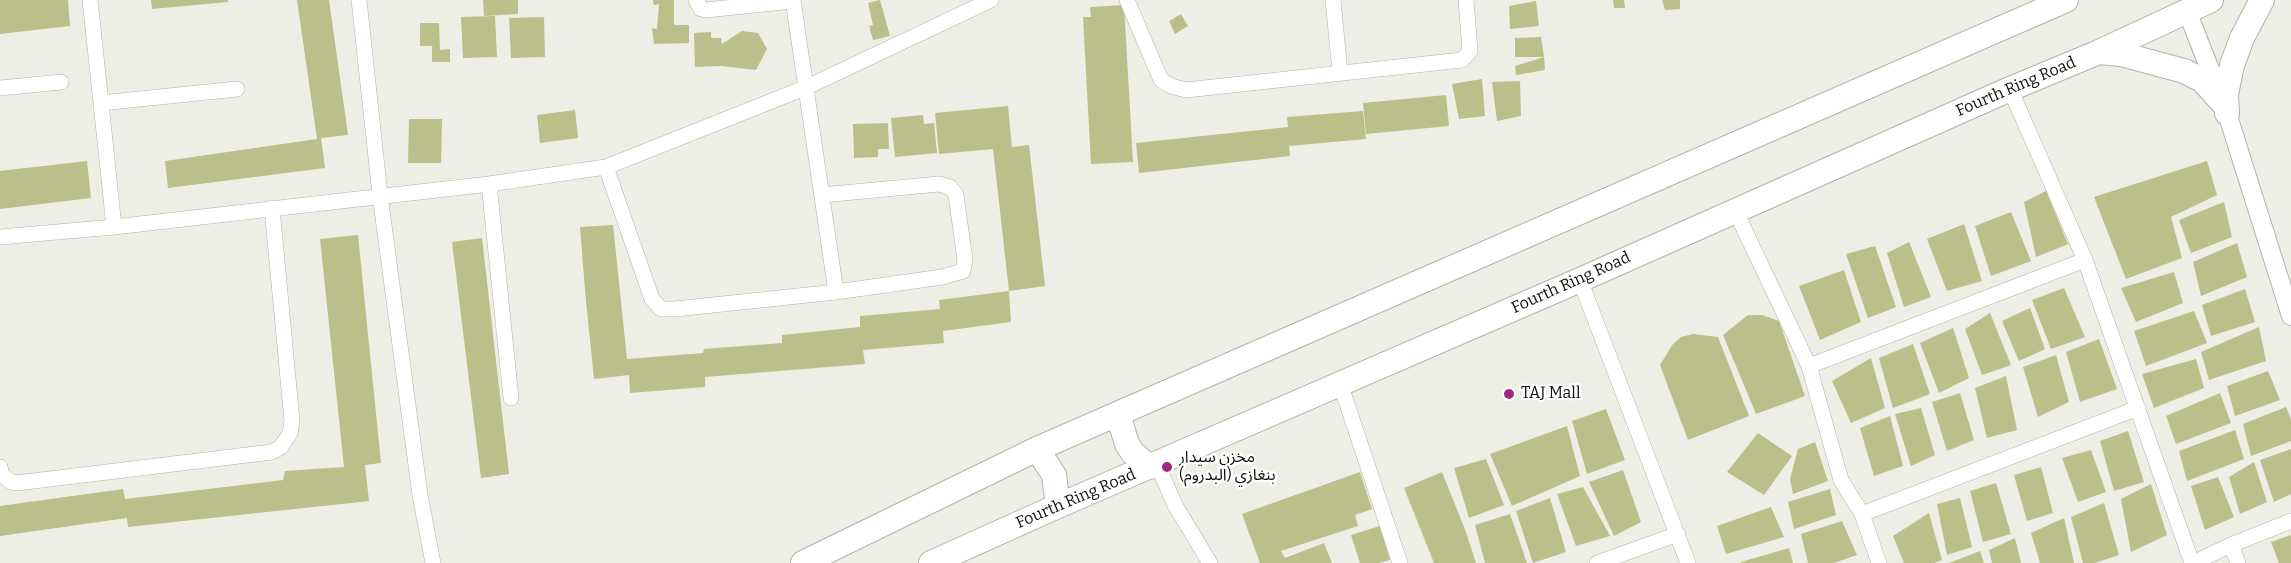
<!DOCTYPE html>
<html>
<head>
<meta charset="utf-8">
<style>
  body { margin:0 }
  canvas { display:block; background:#edeee5 }
</style>
</head>
<body>
<canvas width="2291" height="563"></canvas>
<script>
const ctx = document.querySelector('canvas').getContext('2d');
ctx.lineJoin = 'round';
function paint(path, color) {
  ctx.fillStyle = color;
  ctx.fill(path, 'evenodd');
}
function shape(rows) {
  const path = new Path2D();
  for (const r of rows) {
    path.moveTo(r[0], r[1]);
    for (let i = 2; i < r.length; i += 2) path.lineTo(r[i], r[i + 1]);
  }
  return path;
}
function strokePath(path, color, width, dash) {
  ctx.strokeStyle = color;
  ctx.lineWidth = width;
  ctx.lineCap = dash ? 'butt' : 'round';
  ctx.setLineDash(dash || []);
  ctx.stroke(path);
}
function write(font, color, halo, rows, align = 'center') {
  ctx.font = font + ' Bitter,"Noto Sans Arabic",serif';
  ctx.lineWidth = 4.5;
  ctx.setLineDash([]);
  ctx.textBaseline = 'middle';
  ctx.strokeStyle = halo;
  ctx.fillStyle = color;
  for (const [text, x, y, turn = 0] of rows) {
    ctx.save();
    ctx.translate(x, y);
    ctx.rotate((+turn || 0) * Math.PI / 180);
    ctx.textAlign = isNaN(turn) ? turn : align;
    if (halo) ctx.strokeText(text, 0, 0);
    ctx.fillText(text, 0, 0);
    ctx.restore();
  }
}
const building = shape([
  [0,0,68,0,70,26,0,34],
  [151,0,228,0,228,2,152,9],
  [297,0,329,0,348,135,321,138,325,168,168,188,165,161,317,139],
  [483,0,518,0,518,14,484,16],
  [653,0,674,0,674,25,689,25,689,43,654,44,652,28,657,29,659,4,654,5],
  [880,0,890,36,873,40,869,26,873,25,868,3],
  [1613,0,1624,0,1625,8,1614,8],
  [1662,0,1680,0,1680,9,1665,10],
  [1536,1,1539,26,1510,29,1509,6],
  [1124,5,1133,162,1091,164,1083,17,1091,17,1090,7],
  [1181,14,1188,26,1175,34,1169,21],
  [495,16,497,57,463,58,461,17],
  [544,17,545,57,511,58,509,18],
  [420,23,439,23,440,50,450,49,450,62,432,62,432,46,420,46],
  [742,31,758,33,767,49,756,70,721,66,695,67,694,33,711,32,711,38,721,38,722,44],
  [1541,37,1544,57,1515,57,1515,38],
  [1544,57,1545,70,1516,75,1515,66],
  [1482,79,1485,116,1459,119,1452,84],
  [1520,81,1521,116,1497,121,1492,82],
  [1446,95,1449,126,1366,134,1363,103],
  [1008,106,1012,147,1029,145,1045,286,1009,291,993,149,939,154,935,113],
  [575,110,578,138,540,143,537,115],
  [1363,111,1366,139,1289,146,1290,156,1139,173,1136,143,1288,127,1287,117],
  [923,115,924,124,934,123,937,153,895,157,891,118],
  [409,119,442,119,441,163,408,163],
  [888,123,889,149,878,149,878,157,854,158,853,124],
  [87,161,91,198,0,209,0,171],
  [2207,161,2217,195,2171,217,2182,258,2126,279,2094,197],
  [2046,191,2068,244,2036,257,2024,202],
  [2224,202,2232,237,2191,253,2179,220],
  [2011,212,2031,261,1991,276,1975,226],
  [1964,224,1982,281,1947,291,1927,239],
  [613,225,627,359,703,353,704,349,782,343,782,335,860,327,860,316,940,309,939,300,1009,291,1011,322,943,331,944,343,863,350,865,364,705,377,705,387,630,393,629,375,594,379,586,301,580,227],
  [358,235,381,463,365,465,369,501,128,527,127,518,0,536,0,506,123,489,125,499,283,480,285,471,344,467,320,239],
  [482,238,509,474,481,478,452,242],
  [1909,242,1931,297,1904,307,1887,253],
  [2237,243,2247,277,2201,296,2193,262],
  [1875,246,1896,307,1868,318,1846,254],
  [1844,270,1861,322,1820,340,1799,286],
  [2174,272,2183,303,2136,322,2121,288],
  [2064,288,2085,337,2051,349,2032,300],
  [2245,289,2255,322,2211,336,2202,305],
  [2030,308,2045,349,2019,361,2002,321],
  [2194,311,2207,343,2146,366,2134,331],
  [1990,313,2011,365,1982,375,1965,329],
  [1748,315,1762,315,1779,321,1805,396,1756,414,1723,335],
  [2259,327,2266,361,2209,380,2201,352],
  [1953,328,1969,378,1939,393,1920,343],
  [1693,334,1718,337,1749,416,1688,440,1660,365,1673,344,1681,337],
  [2099,339,2117,389,2080,402,2066,352],
  [1913,344,1930,394,1893,408,1879,358],
  [2056,355,2069,402,2038,417,2023,367],
  [1871,358,1885,408,1851,423,1832,381],
  [2196,359,2204,388,2154,408,2142,374],
  [2268,371,2280,400,2235,416,2227,386],
  [2006,376,2017,430,1987,438,1975,388],
  [1960,393,1974,440,1947,451,1932,402],
  [2220,393,2231,423,2176,444,2166,416],
  [2286,407,2291,419,2291,441,2251,456,2243,424],
  [1921,408,1935,455,1911,466,1895,414],
  [1606,409,1625,460,1587,474,1572,421],
  [1890,416,1903,466,1874,476,1860,428],
  [1567,426,1580,476,1512,506,1490,454],
  [2235,430,2244,459,2187,481,2179,451],
  [2128,431,2144,482,2114,491,2100,441],
  [1758,433,1792,456,1764,495,1727,472],
  [1815,442,1828,481,1793,494,1790,479,1798,449],
  [2291,449,2291,494,2274,502,2260,460],
  [2091,450,2106,492,2078,502,2062,458],
  [1486,459,1504,505,1469,518,1454,468],
  [2254,462,2267,502,2240,514,2229,477],
  [2041,467,2053,513,2027,521,2014,475],
  [1623,470,1641,522,1614,536,1589,482],
  [1360,472,1372,509,1355,515,1358,526,1281,551,1285,558,1324,543,1332,563,1260,563,1242,514],
  [1442,472,1466,532,1476,563,1434,563,1404,488],
  [2218,477,2234,517,2205,530,2191,486],
  [1996,483,2011,534,1983,542,1970,491],
  [2151,484,2167,535,2131,552,2121,499],
  [1583,487,1610,536,1576,546,1557,494],
  [1830,489,1836,515,1794,529,1788,502],
  [1550,498,1566,552,1533,563,1516,511],
  [1960,498,1972,547,1947,555,1937,504],
  [2104,503,2119,555,2095,563,2083,563,2071,517],
  [1771,507,1784,537,1726,554,1717,526],
  [1929,513,1942,560,1934,563,1904,563,1893,536],
  [1510,514,1527,563,1485,563,1475,525],
  [2064,518,2074,563,2040,563,2031,533],
  [1842,521,1857,555,1834,563,1808,563,1801,534],
  [1380,526,1390,560,1379,563,1360,563,1351,535],
  [2291,535,2291,563,2279,563,2271,542],
  [2015,538,2021,563,1992,563,1989,550],
  [1789,548,1793,563,1741,563,1741,562],
  [1980,551,1984,563,1949,563]
]);
const minor = shape([
  [90,0,101,103,237,89],
  [359,0,380,195,420,495,433,563],
  [696,0,701,9,706,10,793,1],
  [793,0,836,292],
  [1127,0,1161,80,1171,86,1186,90,1462,60,1470,51,1466,0],
  [1333,0,1340,72],
  [0,88,61,82],
  [2010,89,2085,260,2192,563],
  [101,103,114,227],
  [606,167,652,299,661,309,675,309,836,292,942,277,963,271,965,260,956,195,950,187,939,184,822,195],
  [489,184,511,398],
  [1735,210,1809,366,1841,480,1862,514,1879,563],
  [0,237,114,227,489,184,606,167,807,87,991,0],
  [1580,280,1688,563],
  [1809,366,2085,260],
  [1340,383,1400,563],
  [1157,464,1175,505,1210,563],
  [0,467,2,475,11,482,17,483,272,452,281,447,290,433,292,421,272,208],
  [1862,514,2138,408],
  [2231,545,2238,563],
  [1597,563,1678,534],
  [2193,563,2231,545,2291,521]
]);
const tertiary = shape([
  [2187,11,2227,113,2291,316]
]);
const primary = shape([
  [2099,52,2121,54,2184,71,2202,80,2222,102],
  [2227,113,2226,94,2232,65,2242,38,2262,0],
  [1121,413,1121,424,1127,444,1133,453,1149,467],
  [1037,449,1054,475,1058,506],
  [803,563,1037,449,2066,0],
  [931,563,1058,506,1580,280,2010,89,2099,52,2211,0]
]);
const markers = [
  [1509,394,6,"#9f2881"],
  [1167,467,6,"#9f2881"]
];
const streetNames = [
  ["Fourth Ring Road",2016,87,-23],
  ["Fourth Ring Road",1571,283,-24],
  ["Fourth Ring Road",1076,499,-23]
];
const poiNames = [
  ["TAJ Mall",1521,394],
  ["مخزن سيدار",1179,458],
  ["بنغازي (البدروم)",1179,476]
];
paint(building, '#bbc08a');
strokePath(minor, '#b1b2a9', 16);
strokePath(tertiary, '#b1b2a9', 20);
strokePath(primary, '#b1b2a9', 26);
strokePath(minor, '#fff', 15);
strokePath(tertiary, '#fff', 18);
strokePath(primary, '#fff', 24);
for (const [x, y, r, color] of markers) {
  const dot = new Path2D();
  dot.arc(x, y, r, 0, 2 * Math.PI);
  ctx.fillStyle = color;
  ctx.fill(dot);
  strokePath(dot, '#fff', 2);
}
write('16px', '#0e0f0c', '#fff', streetNames);
write('16px', '#0e0f0c', '#fff', poiNames, 'left');
</script>
</body>
</html>
